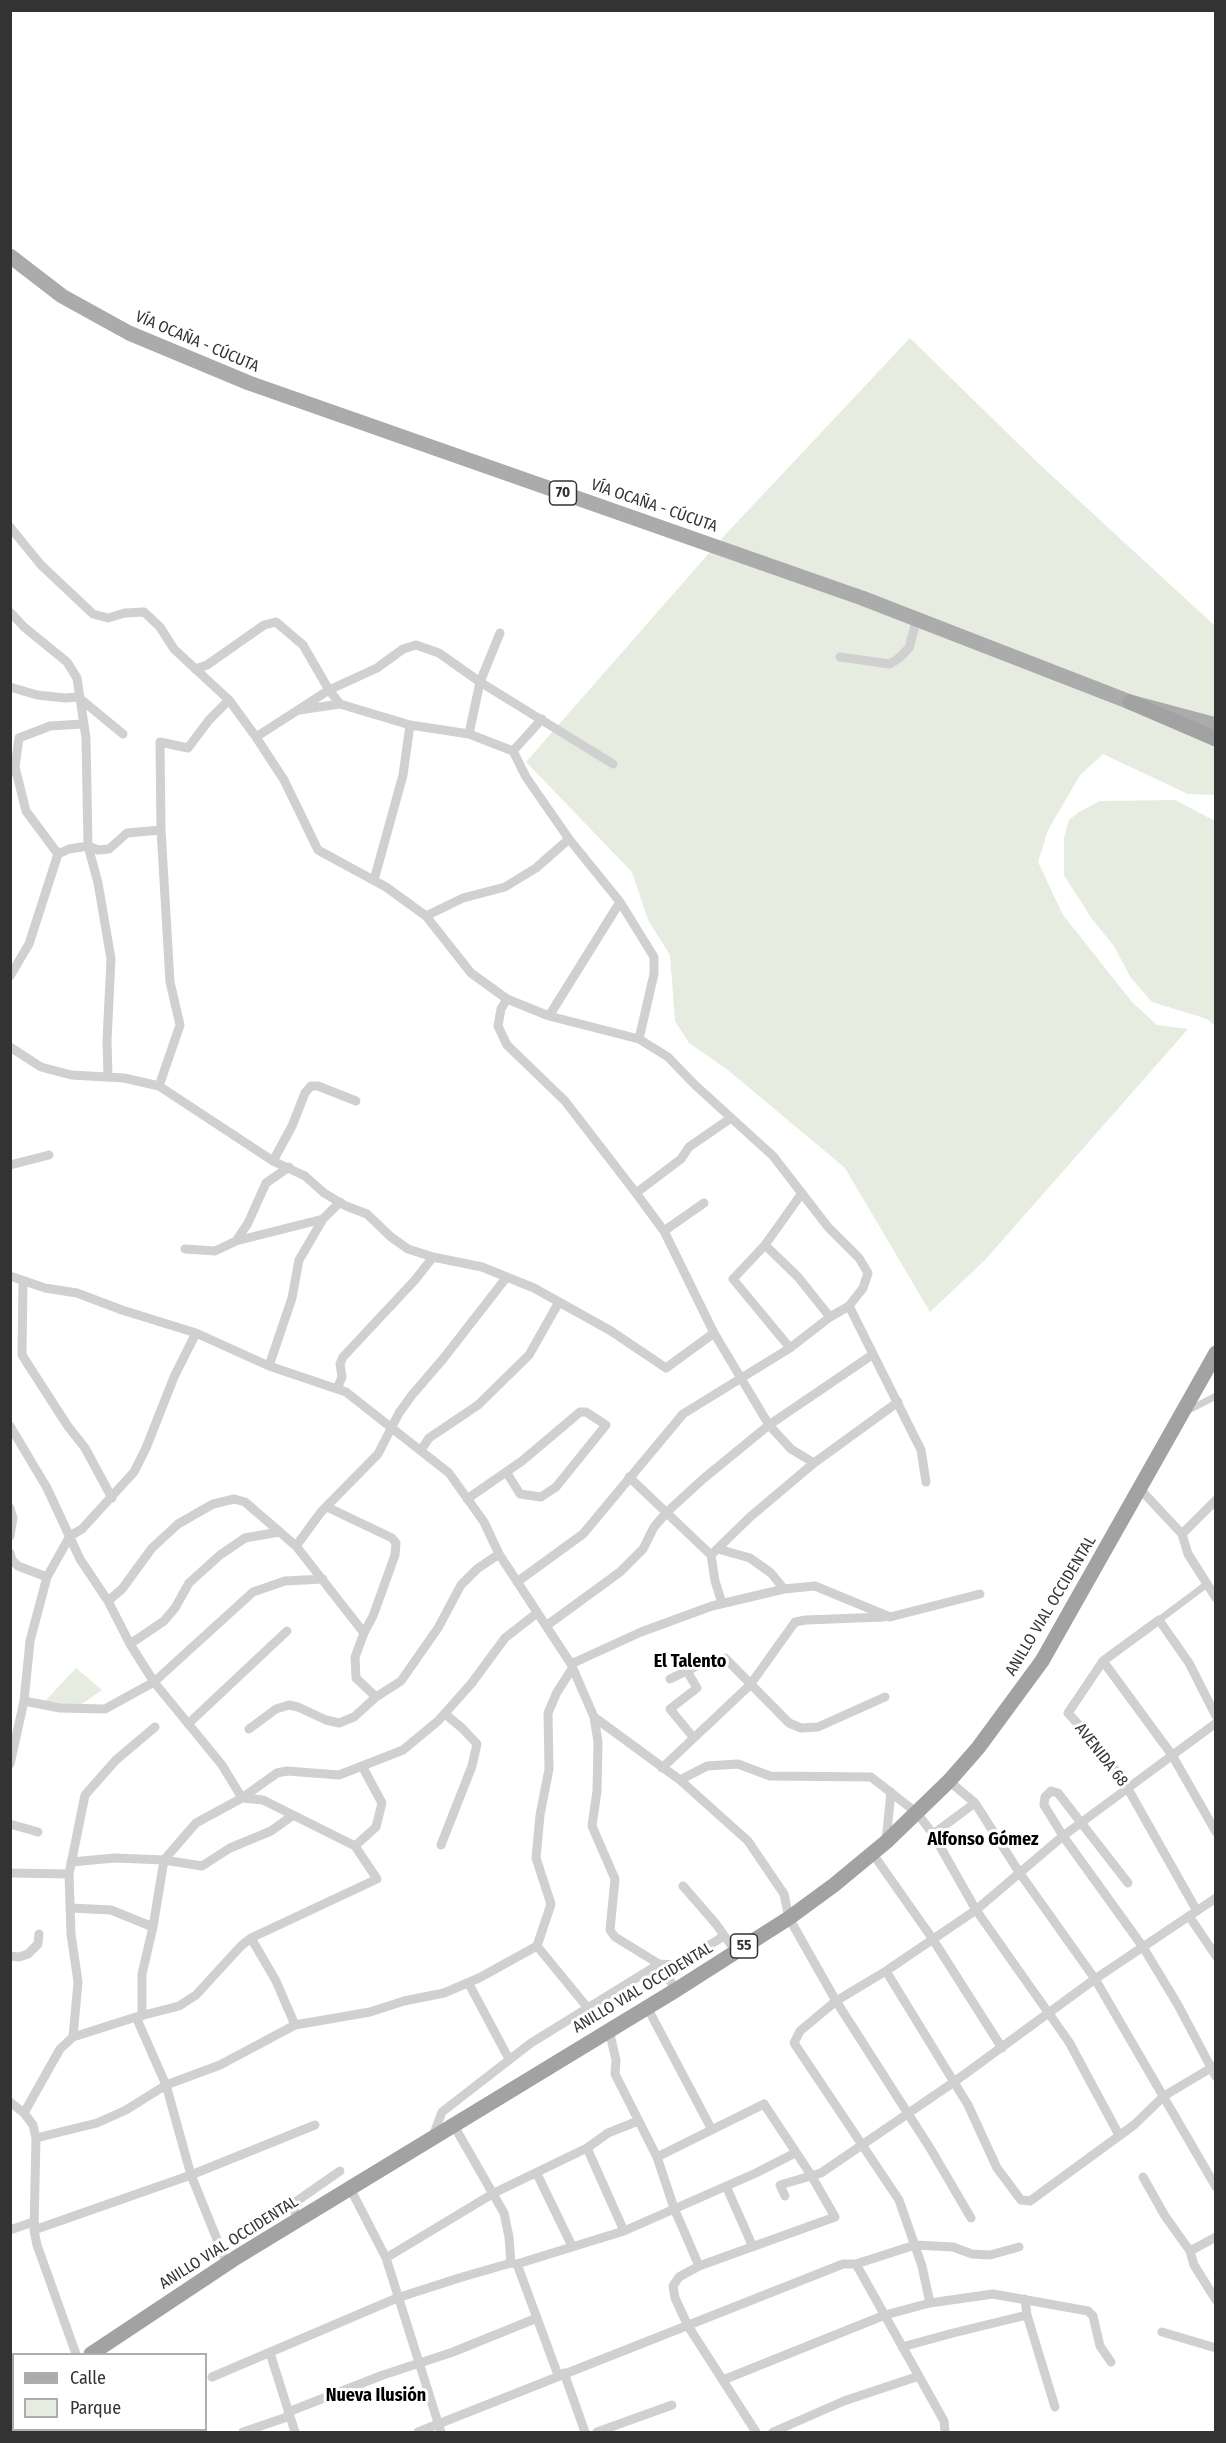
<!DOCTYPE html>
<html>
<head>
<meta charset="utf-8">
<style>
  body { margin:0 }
  #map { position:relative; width:1226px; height:2443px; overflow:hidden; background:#fff; font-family:"Fira Sans Condensed",sans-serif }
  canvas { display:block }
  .frame { position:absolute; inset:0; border:12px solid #333; pointer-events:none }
  .legend { position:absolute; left:12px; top:2353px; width:195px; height:78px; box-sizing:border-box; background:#fff; border:2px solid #adadad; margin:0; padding:8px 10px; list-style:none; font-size:18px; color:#333 }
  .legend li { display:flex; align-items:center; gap:12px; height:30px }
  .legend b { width:30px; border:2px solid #adadad }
</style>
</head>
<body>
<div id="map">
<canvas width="1226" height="2443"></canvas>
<div class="frame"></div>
<ul class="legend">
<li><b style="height:8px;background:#ababab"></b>Calle</li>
<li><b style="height:16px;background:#e6ecdf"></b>Parque</li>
</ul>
</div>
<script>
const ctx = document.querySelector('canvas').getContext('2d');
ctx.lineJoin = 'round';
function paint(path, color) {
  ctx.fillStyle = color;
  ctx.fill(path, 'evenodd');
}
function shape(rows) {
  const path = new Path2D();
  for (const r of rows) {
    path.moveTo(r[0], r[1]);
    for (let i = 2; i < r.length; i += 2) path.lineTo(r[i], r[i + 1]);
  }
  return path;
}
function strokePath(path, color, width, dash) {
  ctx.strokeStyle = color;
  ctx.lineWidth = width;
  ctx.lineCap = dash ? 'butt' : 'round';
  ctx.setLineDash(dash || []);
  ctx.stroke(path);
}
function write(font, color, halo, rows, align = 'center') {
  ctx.font = font + ' "Fira Sans Condensed",sans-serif';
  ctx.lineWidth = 6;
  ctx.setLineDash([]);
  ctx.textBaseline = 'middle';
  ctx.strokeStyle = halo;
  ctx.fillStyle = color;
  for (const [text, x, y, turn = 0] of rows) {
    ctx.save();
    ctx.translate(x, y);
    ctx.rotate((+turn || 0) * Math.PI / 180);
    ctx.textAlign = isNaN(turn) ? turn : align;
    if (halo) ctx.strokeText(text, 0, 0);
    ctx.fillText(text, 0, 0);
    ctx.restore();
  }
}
const green = shape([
  [910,338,1037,462,1215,626,1215,795,1188,794,1103,754,1080,775,1048,830,1038,862,1063,915,1132,1002,1157,1025,1188,1029,985,1260,930,1312,845,1168,728,1070,689,1043,675,1021,670,955,648,920,632,872,526,762,724,536],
  [1175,800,1215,821,1215,1026,1207,1019,1152,1002,1131,978,1114,946,1092,919,1064,875,1064,838,1069,820,1079,812,1100,801],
  [76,1668,102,1690,79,1706,63,1706,45,1701]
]);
const pedestrian = shape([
  [1185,1412,1216,1396],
  [1159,1620,1207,1584]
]);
const minor = shape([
  [10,527,41,565,93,614,108,618,125,613,144,612,160,627,174,649,229,700,256,737,284,780,318,850,386,887,426,916,471,973,507,999,549,1016,639,1039,668,1057,694,1084,773,1156,828,1227,859,1258,868,1273,863,1288,849,1306,830,1317,790,1348,683,1414,583,1534,517,1582],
  [10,612,24,627,67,662,77,678,86,738,88,846,98,883,111,959,107,1041,108,1076],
  [840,657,890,664,899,658,909,648,917,618],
  [195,669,207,665,264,625,276,622,303,645,329,690,340,704],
  [10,687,37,695,65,698,78,697,123,734],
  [299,710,340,704,410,725,469,734,513,751,526,777,569,839,620,902,654,957,654,974,639,1039],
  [469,734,480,682,500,633],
  [256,737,329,690,377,668,403,649,416,645,439,653,480,682,613,764],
  [513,751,542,719],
  [15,767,26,811,58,854],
  [10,772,15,767,19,738,50,726,82,724],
  [374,880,403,775,410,725],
  [426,916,463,898,505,887,536,868,569,839],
  [10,976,29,944,58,854,69,849,88,846,98,850,109,849,127,833,161,830],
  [507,999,501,1009,498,1026,507,1045,565,1101,636,1193,664,1231,714,1333,769,1425,791,1449,814,1463],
  [549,1016,620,902],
  [10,1047,41,1067,71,1075,124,1078,159,1086,273,1161,305,1176,324,1193,346,1206,367,1214,391,1237,408,1249,433,1257,482,1267,534,1288,611,1331,666,1368,714,1333],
  [159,1086,180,1025,170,982,161,830,160,742,188,748,209,720,229,700],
  [273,1161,292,1126,305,1093,311,1086,318,1086,356,1101],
  [10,1165,49,1155],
  [636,1193,681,1159,689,1147,731,1118],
  [664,1231,704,1203],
  [236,1241,323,1219,340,1202],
  [765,1245,798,1277,830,1317],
  [185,1249,215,1251,236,1241,248,1223,266,1183,289,1167],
  [10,1276,45,1288,77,1293,122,1310,196,1333,269,1366,346,1392,449,1473,484,1522,499,1554,571,1664,594,1717,598,1742,597,1791,592,1826,615,1879,610,1930,615,1937,659,1964,676,1990],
  [23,1281,22,1355,67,1425,85,1448,112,1498],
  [849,1306,921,1450,926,1482],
  [790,1348,733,1279,765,1245,802,1193],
  [269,1366,292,1298,299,1260,323,1219],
  [337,1389,342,1377,340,1364,343,1357,415,1280,433,1257],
  [10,1426,47,1488,80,1559,108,1601,130,1644,154,1682,222,1765,242,1798,263,1800,355,1846,377,1879,251,1938,241,1946,196,1995,179,2006,136,2017,73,2037,60,2049,24,2113],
  [421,1450,429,1438,478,1405,529,1355,559,1302],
  [629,1477,711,1555,715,1581,722,1603],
  [1140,1489,1182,1534,1188,1554,1216,1598],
  [467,1499,522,1461,580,1412,586,1412,606,1425,556,1487,541,1497,520,1494,507,1473],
  [327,1507,392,1538,396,1543,395,1555,373,1616,364,1633],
  [10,1508,13,1518,10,1536],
  [1182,1534,1216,1500],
  [296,1546,321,1512,378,1454,399,1413,412,1395,443,1359,506,1278],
  [718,1549,750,1558,771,1573,784,1589],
  [10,1553,12,1560,18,1566,47,1577],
  [711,1555,750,1517,814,1463,898,1402],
  [108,1601,122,1589,152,1548,178,1524,213,1504,234,1499,245,1502,296,1546,364,1633,355,1657,356,1678,376,1697],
  [546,1626,620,1572,643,1549,654,1527,666,1513,703,1479,769,1425,872,1355],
  [130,1644,164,1621,175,1608,189,1583,220,1555,245,1538,279,1532],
  [1103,1661,1172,1755,1216,1832],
  [571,1664,641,1632,712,1606,784,1589,815,1586,890,1617,980,1594],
  [687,1671,697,1688,670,1709,693,1737],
  [670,1679,701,1664,725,1658,789,1723,801,1728,818,1727,885,1697],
  [24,1701,60,1708,105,1709,154,1682,253,1592,285,1581,323,1579],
  [594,1717,680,1780,748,1841,784,1894,789,1918,836,2001,930,2148,971,2218],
  [188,1724,287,1631],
  [249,1729,276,1709,289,1705,298,1707,326,1720,339,1723,354,1717,376,1697,401,1681,438,1628,461,1585,477,1569,499,1554],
  [10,1764,24,1701,30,1641,47,1577,70,1536,82,1529,134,1472,146,1448,174,1377,196,1333],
  [662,1768,750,1685,795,1622,806,1620,884,1617],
  [680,1780,707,1766,738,1764,770,1776,871,1777,917,1813,933,1834,976,1910,1069,2042,1119,2135],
  [949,1781,975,1803,1019,1872,1095,1979,1216,2187],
  [10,1824,38,1832],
  [933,1834,975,1803],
  [886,1841,891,1792],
  [441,1845,472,1766,477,1744,462,1728,445,1714],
  [355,1846,376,1827,382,1803,362,1766],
  [873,1854,932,1938,1002,2048],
  [71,1862,115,1858,164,1860,202,1866,230,1848,271,1831,292,1816],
  [10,1873,69,1874],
  [1128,1883,1058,1793,1051,1791,1045,1797,1044,1805,1063,1836,1143,1947,1178,2005,1216,2077],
  [683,1886,716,1924,736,1952],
  [71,1908,111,1910,153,1927],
  [1197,1911,1128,1789,1101,1749,1068,1713,1103,1661,1159,1620,1189,1663,1216,1716],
  [1189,1916,1216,1956],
  [251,1938,276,1981,295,2025],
  [537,1946,587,2007],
  [10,1956,19,1957,28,1954,38,1944,39,1934],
  [886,1971,968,2105,997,2168,1021,2200,1030,2201,1134,2125,1164,2096,1216,2065],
  [469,1984,509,2059],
  [647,2007,712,2130],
  [142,2016,142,1974,153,1927,164,1860,196,1823,242,1798,277,1773,287,1771,339,1775,403,1750,438,1721,471,1684,505,1638,537,1613],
  [136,2017,166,2085,191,2175,227,2264],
  [609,2030,616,2060,615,2074,657,2157,674,2208,699,2266],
  [73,2037,78,1982,71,1934,69,1874,85,1795,116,1760,155,1727],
  [10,2102,24,2113,33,2125,36,2138,34,2230,37,2245,76,2354],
  [453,2124,504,2213,509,2237,511,2263],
  [433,2136,442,2112,531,2043,659,1964,677,1965,724,1936],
  [36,2138,97,2123,126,2110,166,2085,220,2065,295,2025,370,2012,404,2001,444,1993,479,1978,537,1946,551,1904,536,1858,540,1815,549,1769,548,1713,557,1692,572,1669],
  [587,2148,624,2231],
  [657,2157,764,2104,811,2175,835,2217,699,2266,679,2277,673,2286,675,2298,688,2326,756,2432],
  [537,2174,572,2246],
  [1143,2177,1165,2216,1190,2251,1194,2265,1216,2300],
  [726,2186,753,2247],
  [350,2188,386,2258,441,2432],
  [785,2196,780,2185,821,2173,954,2082,1095,1979,1216,1898],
  [298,2220,293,2207,294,2203,340,2171],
  [10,2230,33,2222],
  [34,2230,191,2175,315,2125],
  [1190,2251,1216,2237],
  [386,2258,494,2193,587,2148,608,2133,638,2121],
  [517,2264,558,2375],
  [856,2264,944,2421,945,2432],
  [1025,2299,1027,2315,1055,2407],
  [930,2303,922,2266,899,2200,794,2043,800,2031,836,2001,886,1971,976,1910,1063,1836,1216,1723],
  [1162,2332,1216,2348],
  [902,2347,953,2333,1027,2315],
  [270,2353,295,2432],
  [564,2373,585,2432],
  [212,2377,397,2298,459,2278,511,2263,517,2264,624,2231,756,2173,795,2153],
  [723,2380,885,2315,930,2303,993,2294,1088,2311,1093,2316,1100,2346,1111,2362],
  [288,2412,383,2375,453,2352,537,2318],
  [28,2430,30,2432],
  [147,2430,148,2432],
  [243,2432,290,2416],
  [418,2432,843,2264,856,2264,915,2245,953,2247,972,2254,990,2255,1019,2247],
  [597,2432,672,2405],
  [773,2432,844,2401,919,2376]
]);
const primary = shape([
  [10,256,62,296,129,333,249,383,862,598,1130,702,1216,725]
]);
const trunk = shape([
  [1130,702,1216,739],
  [91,2354,237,2257,676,1990,789,1918,834,1885,886,1842,949,1781,978,1748,1042,1661,1216,1353],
  [10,2414,14,2411]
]);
const shields = [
  [563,493,27],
  [744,1946,27]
];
const shieldNames = [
  ["70",563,493],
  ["55",744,1946]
];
const streetNames = [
  ["VÍA OCAÑA - CÚCUTA",197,342,23],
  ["VÍA OCAÑA - CÚCUTA",654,506,19],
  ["ANILLO VIAL OCCIDENTAL",1051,1606,-59],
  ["AVENIDA 68",1101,1755,52],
  ["ANILLO VIAL OCCIDENTAL",643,1988,-31],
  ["ANILLO VIAL OCCIDENTAL",229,2243,-32]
];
const neighbourhoodNames = [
  ["El Talento",690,1662],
  ["Alfonso Gómez",983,1840],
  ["Nueva Ilusión",376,2396]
];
paint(green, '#e6ecdf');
strokePath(pedestrian, '#d0d0d0', 7);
strokePath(minor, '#d0d0d0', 9);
strokePath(primary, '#ababab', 15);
strokePath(trunk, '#a2a2a2', 15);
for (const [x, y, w] of shields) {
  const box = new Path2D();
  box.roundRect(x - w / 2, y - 12, w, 24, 4.5);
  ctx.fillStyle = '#fff';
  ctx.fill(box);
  strokePath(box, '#333', 1.5);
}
write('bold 15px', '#333', null, shieldNames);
write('16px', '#333', '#fff', streetNames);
write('bold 18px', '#000', '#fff', neighbourhoodNames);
</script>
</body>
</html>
